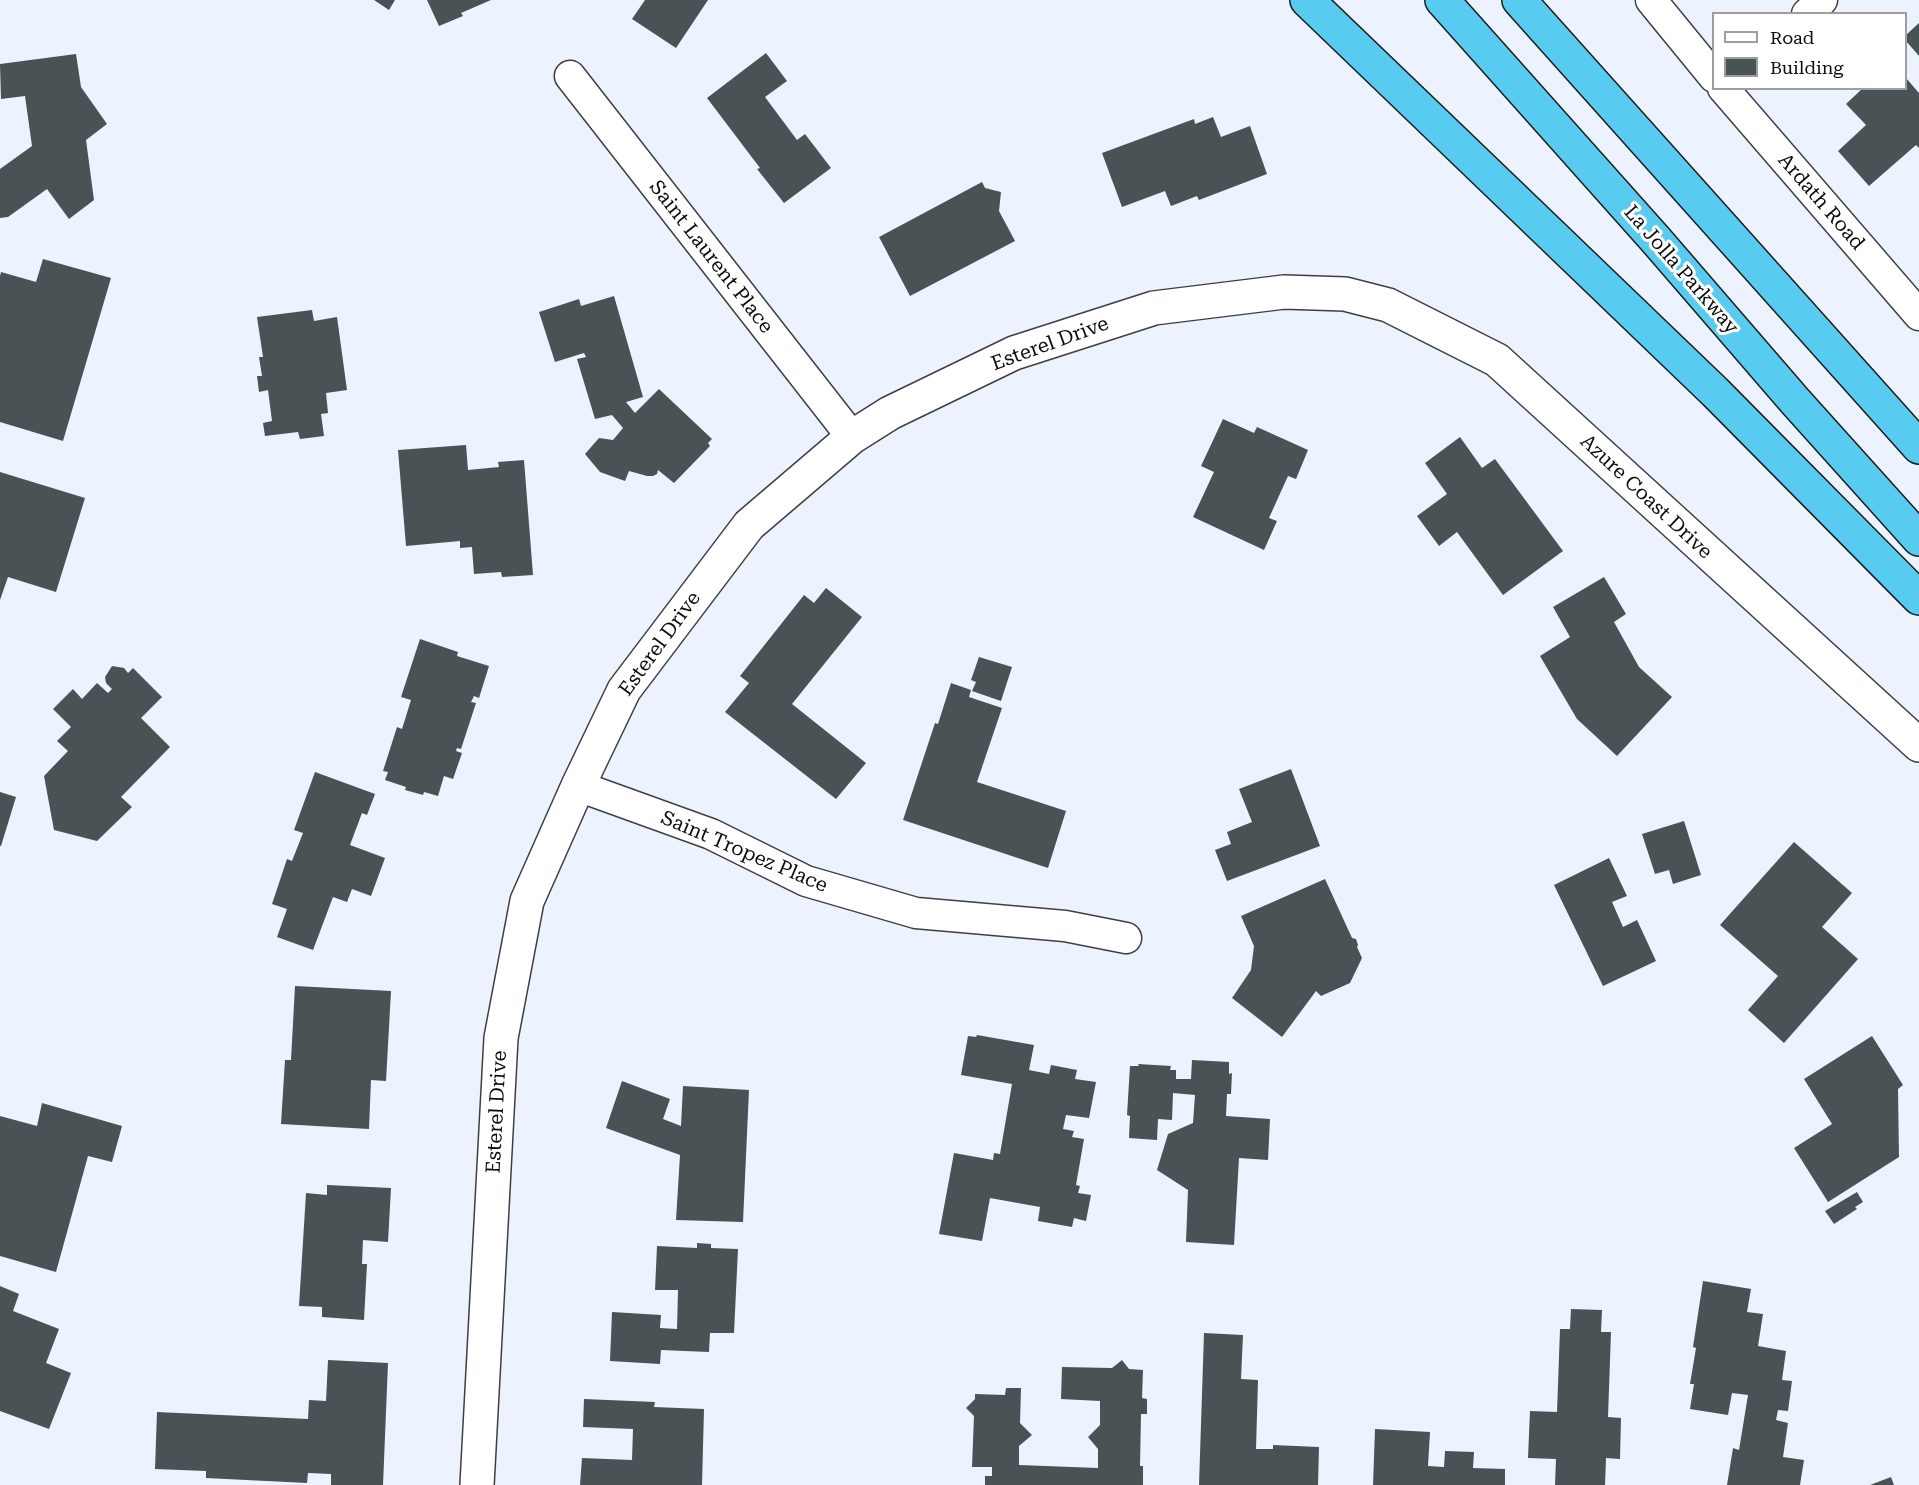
<!DOCTYPE html>
<html>
<head>
<meta charset="utf-8">
<style>
  body { margin:0 }
  #map { position:relative; width:1919px; height:1485px; overflow:hidden; background:#ecf3fe; font-family:"Roboto Serif",serif }
  canvas { display:block }
  .legend { position:absolute; left:1712px; top:12px; width:195px; height:78px; box-sizing:border-box; background:#fff; border:2px solid #9e9e9e; margin:0; padding:8px 10px; list-style:none; font-size:18px; color:#0c0c0c }
  .legend li { display:flex; align-items:center; gap:12px; height:30px }
  .legend b { width:30px; border:2px solid #9e9e9e }
</style>
</head>
<body>
<div id="map">
<canvas width="1919" height="1485"></canvas>
<ul class="legend">
<li><b style="height:8px;background:#fff"></b>Road</li>
<li><b style="height:16px;background:#495254"></b>Building</li>
</ul>
</div>
<script>
const ctx = document.querySelector('canvas').getContext('2d');
ctx.lineJoin = 'round';
function paint(path, color) {
  ctx.fillStyle = color;
  ctx.fill(path, 'evenodd');
}
function shape(rows) {
  const path = new Path2D();
  for (const r of rows) {
    path.moveTo(r[0], r[1]);
    for (let i = 2; i < r.length; i += 2) path.lineTo(r[i], r[i + 1]);
  }
  return path;
}
function strokePath(path, color, width, dash) {
  ctx.strokeStyle = color;
  ctx.lineWidth = width;
  ctx.lineCap = dash ? 'butt' : 'round';
  ctx.setLineDash(dash || []);
  ctx.stroke(path);
}
function write(font, color, halo, rows, align = 'center') {
  ctx.font = font + ' "Roboto Serif",serif';
  ctx.lineWidth = 6;
  ctx.setLineDash([]);
  ctx.textBaseline = 'middle';
  ctx.strokeStyle = halo;
  ctx.fillStyle = color;
  for (const [text, x, y, turn = 0] of rows) {
    ctx.save();
    ctx.translate(x, y);
    ctx.rotate((+turn || 0) * Math.PI / 180);
    ctx.textAlign = isNaN(turn) ? turn : align;
    if (halo) ctx.strokeText(text, 0, 0);
    ctx.fillText(text, 0, 0);
    ctx.restore();
  }
}
const building = shape([
  [374,0,395,0,389,10],
  [427,0,491,0,461,13,463,16,439,26],
  [645,0,708,0,676,48,632,19],
  [1919,23,1919,56,1906,41,1906,35],
  [766,53,787,81,765,97,797,140,805,134,831,168,784,203,757,169,760,168,707,98],
  [76,54,81,87,107,124,86,140,94,200,69,219,47,189,8,217,0,218,0,169,32,146,25,96,1,99,0,64],
  [1906,78,1919,93,1919,148,1916,145,1869,186,1838,151,1866,125,1846,104,1863,88,1906,88],
  [1213,117,1221,137,1250,126,1267,174,1199,200,1197,196,1171,206,1165,191,1122,207,1102,153,1194,119,1195,124],
  [982,182,985,188,1001,192,999,211,1015,241,910,296,879,237],
  [43,259,111,278,63,441,0,422,0,276,1,272,36,282],
  [614,296,643,397,626,402,635,413,659,389,712,439,708,443,710,446,674,483,658,470,657,474,653,476,647,476,629,471,625,481,600,472,585,454,599,438,613,440,623,428,612,415,595,419,577,359,586,357,584,353,555,362,539,312,579,299,581,306],
  [312,310,314,321,337,317,347,390,326,393,328,413,321,414,324,436,300,439,298,432,265,436,263,423,272,421,268,390,259,392,257,376,262,376,259,357,263,357,257,317],
  [1223,419,1254,433,1257,427,1308,450,1296,479,1288,476,1269,518,1277,521,1264,550,1193,517,1214,472,1201,466],
  [1460,437,1482,468,1495,459,1563,551,1503,595,1457,532,1439,546,1417,516,1447,494,1425,463],
  [466,445,468,470,499,467,498,462,524,460,533,575,502,577,501,572,474,574,472,547,460,548,460,541,406,546,398,450],
  [0,472,85,498,56,592,8,577,0,600],
  [1604,577,1626,614,1614,622,1639,667,1672,697,1617,756,1577,719,1540,656,1570,637,1553,607],
  [826,588,862,617,792,704,866,763,836,799,725,712,749,683,740,676,804,595,814,603],
  [420,639,458,652,457,656,489,666,479,698,474,696,471,702,476,703,461,749,457,748,456,751,462,753,453,779,444,776,438,796,424,792,423,795,405,790,406,787,385,780,388,772,383,771,397,727,402,729,411,700,401,697],
  [979,657,1012,667,1001,701,972,691,976,682,971,680],
  [112,666,124,668,128,673,133,668,162,697,141,718,170,747,121,797,132,807,97,841,54,830,44,776,68,751,57,741,71,727,53,709,73,689,82,699,97,683,108,693,112,689,106,683,105,677],
  [951,683,971,690,969,697,1002,708,977,782,1066,811,1048,868,903,820,935,723,938,724],
  [1291,769,1320,846,1227,881,1215,850,1231,844,1227,832,1252,822,1239,789],
  [315,772,375,794,367,815,362,813,350,845,385,858,371,896,352,889,347,902,333,897,313,950,277,937,287,909,272,904,287,859,292,861,303,833,294,830],
  [0,792,16,797,1,846,0,846],
  [1684,821,1701,875,1673,884,1669,870,1655,874,1642,834],
  [1794,842,1852,893,1822,927,1858,959,1784,1043,1748,1010,1778,976,1720,925],
  [1609,858,1627,896,1612,902,1623,927,1637,920,1656,961,1603,986,1554,885],
  [1325,879,1352,938,1356,939,1358,945,1357,947,1362,958,1350,983,1321,996,1316,991,1282,1037,1232,998,1251,970,1254,946,1241,916],
  [295,986,391,991,386,1081,371,1080,369,1129,281,1124,285,1060,291,1060],
  [977,1035,1034,1045,1029,1070,1049,1074,1051,1065,1077,1070,1075,1079,1096,1082,1089,1118,1066,1115,1063,1129,1074,1131,1072,1137,1084,1139,1076,1185,1080,1186,1078,1193,1091,1195,1086,1221,1074,1218,1072,1227,1038,1221,1040,1207,990,1198,982,1241,939,1234,954,1153,993,1160,994,1153,1000,1154,1012,1084,961,1075,968,1036,976,1037],
  [1872,1036,1903,1085,1898,1089,1899,1157,1828,1202,1794,1148,1832,1124,1804,1079],
  [1192,1060,1229,1062,1229,1074,1232,1073,1231,1094,1227,1094,1226,1116,1270,1119,1268,1160,1239,1158,1234,1245,1186,1242,1188,1190,1157,1170,1168,1134,1193,1123,1195,1095,1173,1093,1172,1120,1158,1119,1157,1140,1129,1138,1130,1116,1127,1115,1130,1066,1139,1066,1138,1064,1171,1066,1170,1070,1176,1070,1176,1079,1191,1079],
  [622,1081,670,1099,663,1119,681,1126,683,1086,749,1090,743,1222,676,1220,680,1155,606,1128],
  [42,1103,122,1126,112,1162,88,1156,56,1272,0,1256,0,1116,37,1126],
  [327,1185,391,1188,388,1242,363,1240,362,1264,367,1264,364,1320,322,1317,322,1307,299,1306,306,1193,327,1195],
  [1857,1192,1863,1202,1855,1207,1857,1209,1834,1224,1825,1211],
  [697,1243,711,1244,711,1248,738,1249,734,1333,710,1333,709,1352,661,1350,660,1364,610,1361,612,1312,661,1315,660,1328,677,1329,678,1290,655,1290,657,1246,697,1248],
  [1703,1281,1751,1289,1747,1312,1763,1314,1758,1346,1786,1351,1782,1380,1792,1381,1788,1411,1778,1410,1776,1420,1788,1423,1783,1457,1804,1460,1800,1485,1727,1485,1733,1448,1739,1450,1748,1395,1732,1393,1728,1415,1690,1409,1694,1384,1690,1384,1696,1348,1693,1347],
  [0,1286,19,1294,13,1311,59,1329,46,1363,71,1373,49,1429,0,1411],
  [1571,1309,1602,1310,1601,1332,1611,1332,1608,1417,1621,1418,1620,1459,1606,1458,1605,1485,1555,1485,1556,1459,1528,1458,1530,1411,1557,1412,1560,1329,1570,1329],
  [1204,1333,1243,1335,1241,1379,1258,1380,1256,1449,1273,1449,1273,1445,1319,1447,1318,1485,1199,1485],
  [328,1360,388,1363,383,1485,331,1485,331,1474,308,1473,307,1483,206,1478,206,1471,155,1469,157,1412,308,1419,309,1400,326,1401],
  [1122,1360,1129,1369,1143,1370,1142,1398,1147,1399,1147,1414,1141,1414,1140,1466,1143,1466,1143,1485,985,1485,985,1476,992,1476,992,1467,972,1467,974,1416,966,1408,975,1399,975,1394,1005,1395,1006,1388,1021,1388,1020,1423,1032,1435,1019,1446,1019,1465,1098,1468,1098,1449,1088,1437,1100,1425,1100,1401,1061,1399,1062,1367,1112,1368],
  [584,1399,655,1402,654,1407,704,1409,702,1485,580,1485,582,1458,632,1460,633,1429,583,1427],
  [1375,1429,1430,1432,1428,1466,1444,1467,1445,1451,1474,1452,1473,1468,1505,1469,1505,1485,1373,1485],
  [1891,1477,1894,1485,1870,1485]
]);
const minor = shape([
  [1651,0,1714,77],
  [1807,14,1822,0],
  [570,76,852,437],
  [1723,88,1919,315],
  [578,786,711,834,806,881,916,913,1065,926,1126,938]
]);
const tertiary = shape([
  [477,1485,501,1038,527,901,578,786,624,690,749,525,852,437,890,413,1014,353,1154,308,1284,292,1345,294,1388,305,1497,360,1919,745]
]);
const motorway = shape([
  [1307,0,1715,392,1919,598],
  [1442,0,1656,240,1795,401,1919,539],
  [1519,0,1919,447]
]);
const streetNames = [
  ["Ardath Road",1821,202,49],
  ["Saint Laurent Place",711,257,52],
  ["La Jolla Parkway",1681,270,49],
  ["Esterel Drive",1050,344,-20],
  ["Azure Coast Drive",1646,497,43],
  ["Esterel Drive",660,644,-54],
  ["Saint Tropez Place",744,852,23],
  ["Esterel Drive",497,1112,-87]
];
paint(building, '#495254');
strokePath(minor, '#3f3f3f', 33);
strokePath(tertiary, '#3f3f3f', 36);
strokePath(motorway, '#1d1d1d', 36);
strokePath(minor, '#fff', 30);
strokePath(tertiary, '#fff', 33);
strokePath(motorway, '#58ccf0', 33);
write('20px', '#0c0c0c', '#fff', streetNames);
</script>
</body>
</html>
